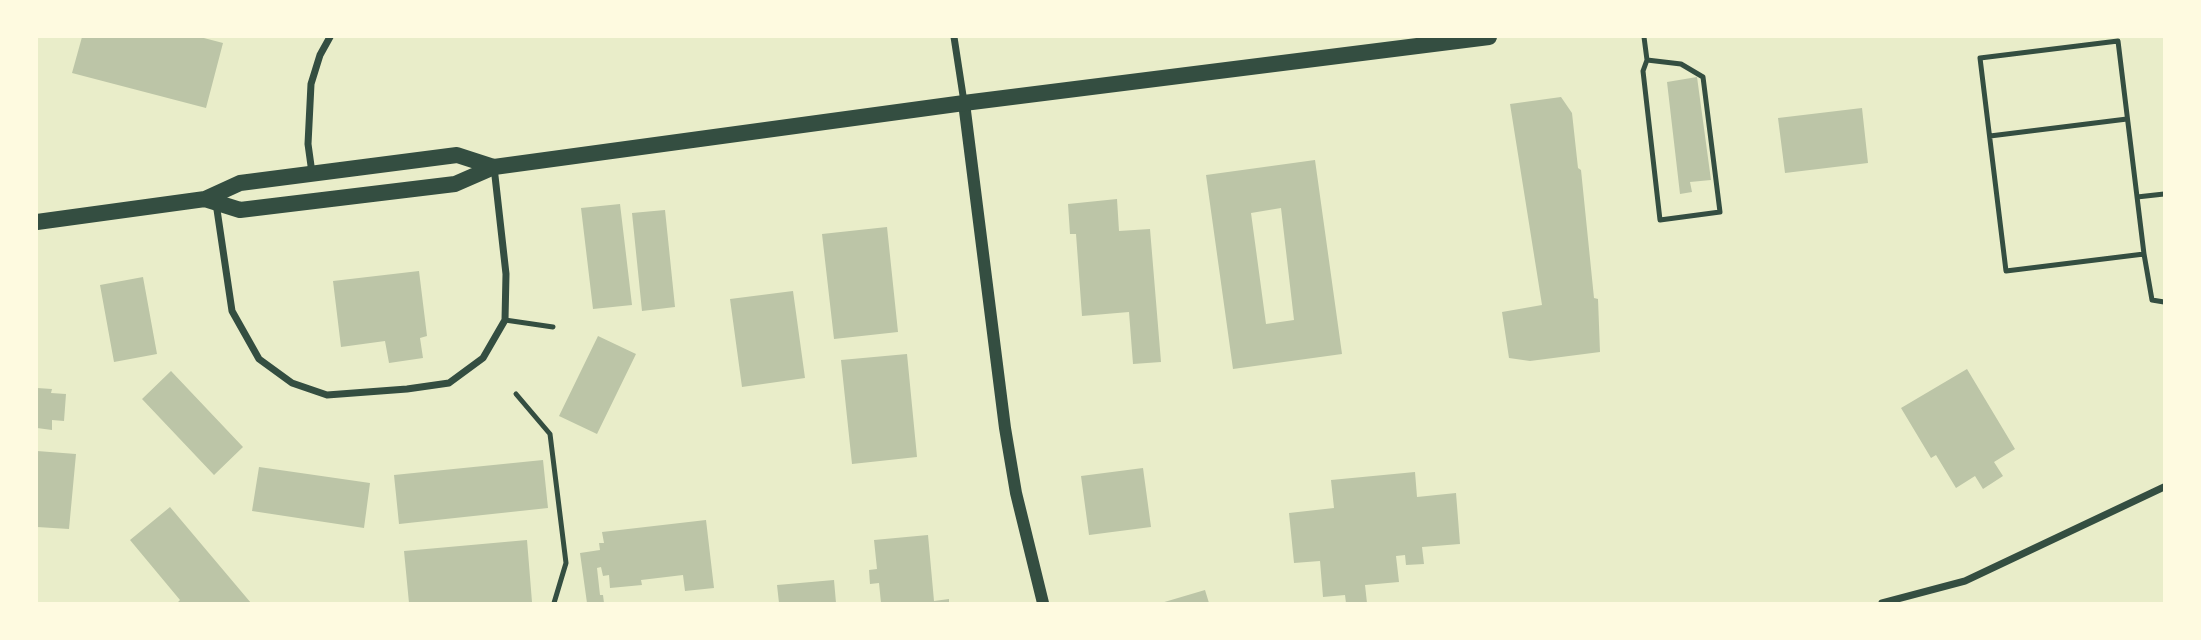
<!DOCTYPE html>
<html>
<head>
<meta charset="utf-8">
<style>
  body { margin:0 }
  #map { position:relative; width:2201px; height:640px; overflow:hidden; background:#e9edc9; font-family:Rubik,sans-serif }
  canvas { display:block }
  .frame { position:absolute; inset:0; border:38px solid #fefae0; pointer-events:none }
</style>
</head>
<body>
<div id="map">
<canvas width="2201" height="640"></canvas>
<div class="frame"></div>
</div>
<script>
const ctx = document.querySelector('canvas').getContext('2d');
ctx.lineJoin = 'round';
function paint(path, color) {
  ctx.fillStyle = color;
  ctx.fill(path, 'evenodd');
}
function shape(rows) {
  const path = new Path2D();
  for (const r of rows) {
    path.moveTo(r[0], r[1]);
    for (let i = 2; i < r.length; i += 2) path.lineTo(r[i], r[i + 1]);
  }
  return path;
}
function strokePath(path, color, width, dash) {
  ctx.strokeStyle = color;
  ctx.lineWidth = width;
  ctx.lineCap = dash ? 'butt' : 'round';
  ctx.setLineDash(dash || []);
  ctx.stroke(path);
}
const building = shape([
  [82,37,200,37,223,43,206,108,72,73],
  [1697,77,1711,180,1690,182,1692,192,1680,194,1667,82],
  [1561,97,1572,113,1578,168,1581,170,1594,298,1598,299,1600,352,1530,361,1509,358,1502,312,1542,305,1510,104],
  [1862,108,1868,163,1785,173,1778,118],
  [1315,160,1342,354,1233,369,1206,175],
  [1281,208,1294,320,1266,324,1251,213],
  [1117,199,1119,231,1150,229,1161,362,1133,364,1129,312,1082,316,1076,234,1070,234,1068,204],
  [620,204,632,305,593,309,581,208],
  [665,210,675,307,642,311,632,213],
  [887,227,898,332,834,339,822,234],
  [419,271,427,336,420,338,423,358,389,363,385,341,341,347,333,281],
  [143,277,157,354,114,362,100,285],
  [793,291,805,378,742,387,730,299],
  [598,336,636,354,597,434,559,416],
  [907,354,917,457,852,464,841,360],
  [1967,369,2015,449,1994,462,2003,476,1983,489,1975,476,1956,488,1936,455,1931,458,1901,408],
  [171,371,243,447,214,475,142,399],
  [37,388,52,389,51,393,66,394,64,421,52,420,52,430,37,428],
  [37,451,76,454,69,529,37,527],
  [543,460,548,508,399,524,394,475],
  [259,467,370,483,364,528,252,511],
  [1143,468,1151,527,1089,535,1081,476],
  [1415,472,1417,497,1456,493,1460,544,1422,547,1424,564,1406,565,1405,555,1396,556,1399,582,1365,585,1367,603,1346,603,1345,595,1323,597,1320,561,1294,563,1289,513,1334,508,1331,480],
  [170,507,251,603,177,603,180,600,130,540],
  [706,520,714,588,685,591,683,575,641,580,642,585,610,588,609,575,603,576,601,567,597,568,600,595,603,595,604,603,587,603,580,553,600,550,599,543,604,543,602,532],
  [928,535,934,601,949,599,949,603,881,603,879,583,870,584,869,570,877,569,874,540],
  [527,540,532,602,409,603,404,551],
  [834,580,836,603,779,603,777,585],
  [1205,590,1209,603,1161,603]
]);
const service = shape([
  [1644,37,1647,60,1643,71,1660,220,1720,212,1703,77,1681,64,1647,60],
  [2118,41,2144,254,2006,271,1980,58,2118,41],
  [1990,136,2127,119],
  [2137,197,2164,194],
  [2144,254,2152,300,2164,302],
  [505,320,553,327],
  [516,394,550,434,566,563,554,603]
]);
const minor = shape([
  [954,37,964,102],
  [312,173,308,144,311,84,320,55,330,37],
  [216,203,232,311,259,359,292,383,327,395,407,389,449,383,483,358,505,320,506,274,494,167],
  [1882,603,1965,581,2164,487]
]);
const tertiary = shape([
  [964,103,1005,428,1016,493,1043,603]
]);
const primary = shape([
  [205,199,240,210,455,184,494,167,964,103,1489,37],
  [37,222,205,199,240,183,457,155,494,167]
]);
paint(building, '#bcc5a7');
strokePath(service, '#344e41', 5);
strokePath(minor, '#344e41', 7);
strokePath(tertiary, '#344e41', 12);
strokePath(primary, '#344e41', 16);
</script>
</body>
</html>
